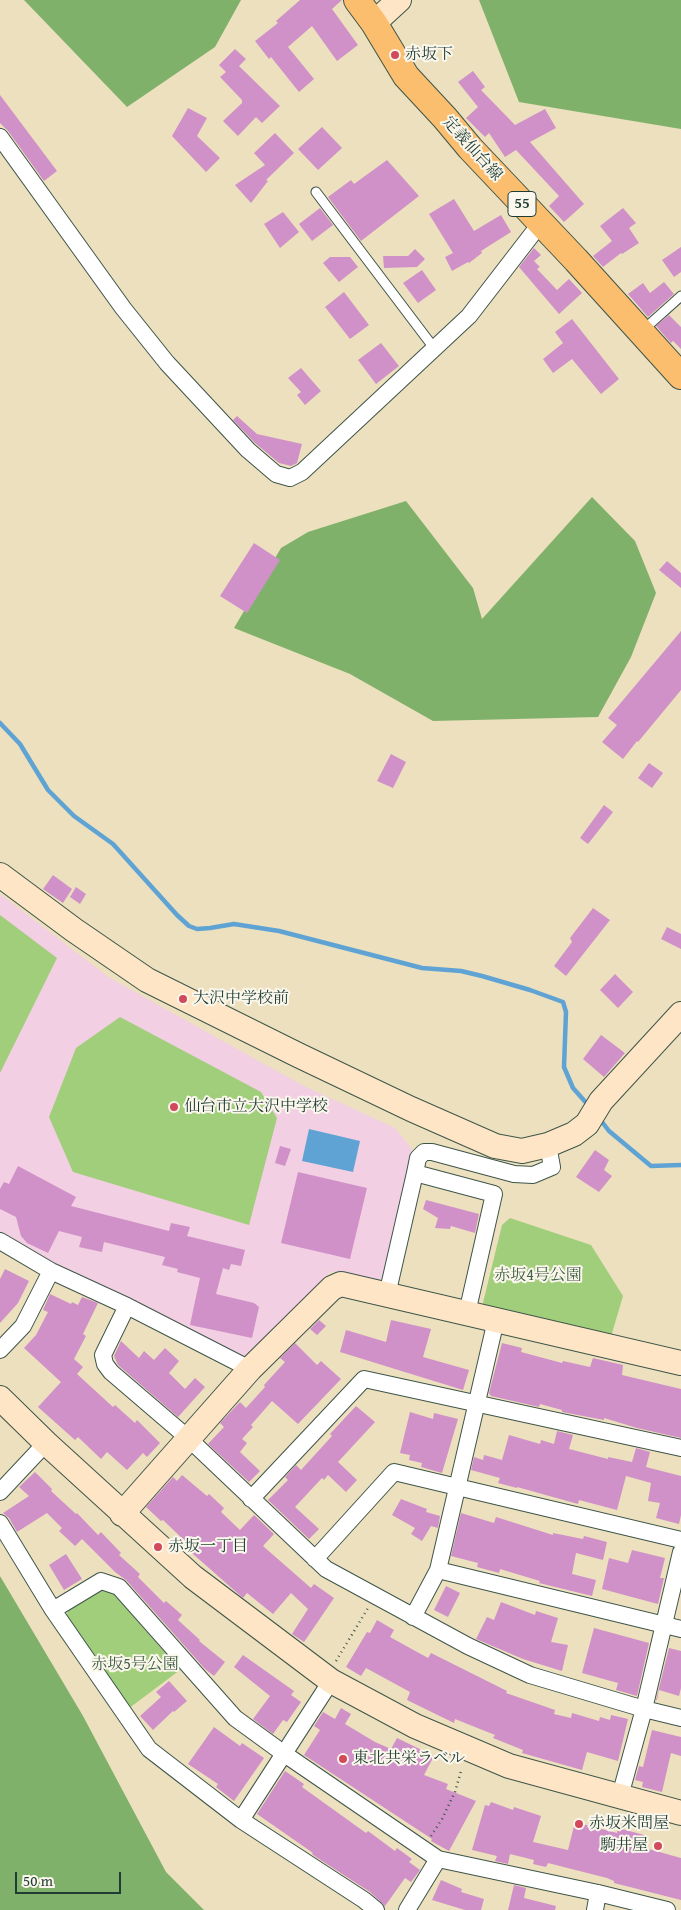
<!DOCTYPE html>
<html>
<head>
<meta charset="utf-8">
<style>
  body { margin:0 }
  #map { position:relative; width:681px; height:1910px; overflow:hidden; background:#ece0be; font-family:"Gentium Book Plus",serif }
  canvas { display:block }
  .scale { position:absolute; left:15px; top:1872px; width:106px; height:22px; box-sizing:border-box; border:2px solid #1f3d34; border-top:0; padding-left:6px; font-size:15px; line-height:18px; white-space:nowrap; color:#1f3d34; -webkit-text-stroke:4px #fbf7ec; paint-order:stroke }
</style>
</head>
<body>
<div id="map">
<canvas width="681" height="1910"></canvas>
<div class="scale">50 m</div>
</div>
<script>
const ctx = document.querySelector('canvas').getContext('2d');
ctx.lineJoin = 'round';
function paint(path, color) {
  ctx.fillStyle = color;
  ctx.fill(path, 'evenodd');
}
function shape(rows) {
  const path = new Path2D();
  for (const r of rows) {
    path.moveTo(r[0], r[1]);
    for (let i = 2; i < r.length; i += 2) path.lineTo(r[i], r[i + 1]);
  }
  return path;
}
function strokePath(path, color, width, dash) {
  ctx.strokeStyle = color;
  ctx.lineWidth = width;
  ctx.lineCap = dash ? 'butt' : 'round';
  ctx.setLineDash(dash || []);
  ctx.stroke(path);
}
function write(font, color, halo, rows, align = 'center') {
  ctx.font = font + ' "Gentium Book Plus","Noto Serif JP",serif';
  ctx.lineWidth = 4;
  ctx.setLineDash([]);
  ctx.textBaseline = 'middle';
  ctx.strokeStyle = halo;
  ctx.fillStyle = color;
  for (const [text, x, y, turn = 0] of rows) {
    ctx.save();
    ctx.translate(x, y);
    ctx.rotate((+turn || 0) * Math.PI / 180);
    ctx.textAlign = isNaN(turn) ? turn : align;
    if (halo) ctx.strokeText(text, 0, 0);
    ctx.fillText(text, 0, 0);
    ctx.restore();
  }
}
const built = shape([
  [0,894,110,978,302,1085,395,1128,412,1149,384,1277,373,1285,331,1271,253,1356,243,1357,56,1267,0,1235]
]);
const green = shape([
  [0,915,57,958,0,1073],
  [120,1017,261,1092,277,1118,249,1225,73,1172,49,1117,76,1048],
  [510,1218,591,1245,623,1296,610,1340,482,1307,502,1225],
  [100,1590,111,1591,180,1670,128,1709,66,1618,69,1608]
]);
const forest = shape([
  [24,0,241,0,215,47,127,107],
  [479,0,681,0,681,129,519,102],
  [592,497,635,541,656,593,631,657,598,717,433,721,350,674,234,628,281,548,308,532,406,501,473,588,482,619],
  [0,1576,83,1716,166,1872,204,1910,0,1910]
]);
const water = shape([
  [309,1129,360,1141,353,1172,302,1161]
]);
const stream = shape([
  [0,723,20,744,48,790,74,816,113,844,177,915,189,926,197,929,210,928,234,924,279,931,422,968,461,971,482,976,530,990,563,1002,566,1012,564,1067,573,1088,589,1106],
  [599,1118,609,1131,651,1166,681,1165]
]);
const building = shape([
  [300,0,342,0,332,9,358,45,337,61,312,26,288,47,314,79,299,92,271,57,269,59,255,41,278,23,276,21],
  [235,49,246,59,239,66,280,106,262,123,256,117,238,136,223,121,242,103,242,100,220,77,226,72,219,65],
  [473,71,485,87,481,90,515,125,545,109,556,128,530,142,584,204,564,222,549,206,559,196,516,150,505,157,489,133,485,137,466,118,478,107,458,82],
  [0,95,57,171,44,181,8,131,0,123],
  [188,108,207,118,197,136,220,158,206,172,172,136],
  [322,127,342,148,318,170,298,149],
  [275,133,294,153,266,180,268,181,251,203,235,185,265,165,254,153],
  [387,160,419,196,361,241,328,197,351,180,354,184],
  [454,199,474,231,501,215,511,232,481,251,482,253,469,263,468,262,452,271,445,257,453,253,429,214],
  [320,208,333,225,312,241,299,224],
  [623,208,636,223,629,228,639,243,622,254,621,253,603,267,593,256,612,241,600,226],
  [283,212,299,232,280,248,264,224],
  [681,247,681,272,674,277,662,260],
  [534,248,541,255,534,261,540,267,537,269,557,290,569,279,582,293,559,314,519,267],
  [415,249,425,259,417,267,384,268,383,256,408,256],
  [330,257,350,257,358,267,339,282,323,263],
  [422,270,436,290,418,303,403,283],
  [664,282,674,294,648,317,628,294,643,283,650,293],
  [344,292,369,325,350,339,325,307],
  [669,315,681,327,681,349,673,341,671,343,656,326],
  [572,319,619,379,601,394,572,359,553,373,543,359,563,343,555,332],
  [381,343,399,366,376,384,358,360],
  [301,368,321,391,305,405,297,395,301,392,288,378],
  [237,416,257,434,302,444,297,463,291,466,279,463,255,443,233,420],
  [254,543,280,560,247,613,220,596],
  [667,561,681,573,681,588,659,570],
  [681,631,681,690,638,742,637,741,623,759,602,742,617,725,608,718],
  [391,754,406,762,393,788,377,781],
  [649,763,663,773,652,788,638,778],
  [604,805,613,812,588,844,580,838],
  [53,875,72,889,63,903,43,889],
  [76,887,86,894,80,904,70,897],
  [593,908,610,920,566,976,554,966,572,942,570,938],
  [667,927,681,934,681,949,661,939],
  [615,974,633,992,618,1008,600,990],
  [601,1035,625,1053,604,1077,583,1059],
  [280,1146,291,1149,285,1166,275,1163],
  [595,1150,609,1160,604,1170,612,1176,599,1192,576,1177],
  [18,1166,76,1197,71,1206,169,1231,171,1223,190,1227,187,1236,245,1250,241,1266,231,1264,229,1270,223,1268,216,1294,254,1303,259,1307,252,1338,190,1325,200,1278,177,1272,178,1269,162,1265,165,1257,104,1242,102,1252,79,1247,82,1237,59,1231,48,1253,27,1243,21,1236,16,1217,0,1209,0,1189,4,1182,9,1184],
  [298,1172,367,1188,350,1259,281,1243],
  [426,1200,479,1214,475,1233,451,1226,450,1229,435,1228,438,1218,423,1209],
  [5,1269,29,1281,18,1303,0,1323,0,1279],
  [50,1294,71,1304,72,1302,78,1305,82,1297,98,1303,83,1334,86,1336,74,1359,83,1367,77,1374,113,1407,115,1405,135,1423,137,1420,160,1443,147,1457,143,1453,127,1470,107,1452,101,1459,78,1437,75,1440,38,1407,61,1382,24,1348,36,1335,48,1312,43,1310],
  [319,1320,326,1326,317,1335,310,1329],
  [391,1320,431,1329,423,1357,469,1370,463,1390,340,1352,346,1330,386,1342],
  [121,1341,139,1358,144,1351,154,1360,165,1348,179,1361,169,1373,185,1389,195,1378,205,1387,178,1417,118,1365,114,1356],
  [295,1343,317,1365,321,1361,341,1379,298,1424,272,1401,251,1425,253,1427,242,1439,247,1443,240,1452,260,1471,249,1482,208,1444,224,1427,220,1423,240,1402,246,1408,265,1387,264,1385,285,1362,280,1358],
  [502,1343,522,1348,521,1352,562,1363,563,1361,590,1367,593,1358,623,1365,622,1375,681,1389,681,1438,637,1428,604,1418,604,1420,562,1412,562,1410,540,1404,539,1407,491,1396,489,1393],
  [356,1406,375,1422,338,1462,357,1480,346,1492,328,1475,324,1480,322,1478,295,1507,319,1529,309,1539,268,1500,288,1480,285,1477,296,1465,301,1470,332,1436,330,1434],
  [410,1412,433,1419,434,1413,458,1419,442,1473,421,1467,422,1463,409,1460,410,1455,400,1453],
  [557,1431,573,1435,569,1449,608,1459,608,1457,632,1462,636,1448,650,1452,646,1467,681,1476,681,1515,679,1524,656,1518,660,1503,648,1501,651,1483,626,1476,617,1510,579,1500,578,1504,517,1487,517,1488,498,1483,500,1478,471,1470,474,1457,483,1460,484,1455,502,1460,509,1435,540,1444,541,1440,554,1444],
  [35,1472,52,1489,51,1491,76,1514,77,1513,98,1535,101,1532,121,1553,119,1555,140,1574,138,1577,164,1603,166,1601,182,1615,178,1620,200,1640,199,1641,225,1662,214,1676,205,1669,126,1580,115,1572,82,1539,75,1546,59,1531,62,1528,47,1513,17,1532,9,1518,3,1513,29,1496,19,1487],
  [182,1475,207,1496,209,1494,224,1508,221,1512,240,1530,254,1515,274,1534,263,1546,311,1588,314,1584,334,1598,304,1642,292,1634,308,1609,291,1593,273,1614,247,1593,243,1598,185,1547,188,1544,163,1520,161,1521,146,1507,173,1477,177,1481],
  [401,1499,427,1509,426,1512,440,1516,438,1528,431,1526,422,1541,411,1534,415,1528,392,1515],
  [461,1513,494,1523,496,1517,553,1535,553,1533,583,1539,584,1536,607,1542,603,1560,576,1553,572,1574,596,1580,592,1596,539,1583,540,1581,500,1569,499,1573,477,1567,478,1563,451,1556],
  [632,1550,665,1558,660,1578,664,1578,658,1604,602,1589,609,1558,628,1563],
  [66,1554,82,1579,64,1590,49,1565],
  [446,1586,460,1593,448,1617,434,1610],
  [501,1602,535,1615,536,1611,558,1618,551,1642,568,1645,562,1671,523,1659,476,1639,487,1617,494,1620],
  [377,1620,394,1630,390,1637,428,1658,431,1653,507,1691,506,1693,555,1710,554,1714,571,1718,572,1713,599,1721,600,1717,610,1720,611,1715,628,1719,618,1761,587,1752,582,1770,522,1753,523,1750,493,1738,495,1735,455,1719,454,1723,407,1700,410,1692,366,1668,361,1676,346,1667,367,1632,370,1633],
  [594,1628,649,1643,637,1696,616,1690,618,1683,582,1673],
  [669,1648,681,1651,681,1688,679,1696,659,1690,657,1700,656,1700],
  [243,1655,294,1691,291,1695,301,1702,287,1722,283,1720,273,1734,253,1719,270,1696,234,1667],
  [169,1681,187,1701,174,1712,173,1711,153,1730,140,1716,161,1697,156,1692],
  [341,1708,351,1714,345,1724,375,1742,391,1749,397,1738,434,1756,424,1775,448,1784,446,1789,476,1801,449,1851,431,1841,432,1839,304,1755,320,1730,314,1726,323,1712,335,1719],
  [214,1727,240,1746,242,1743,264,1758,234,1801,216,1787,218,1784,188,1764],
  [652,1730,681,1737,681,1756,671,1753,662,1792,642,1787,643,1782,635,1780,639,1766,643,1767],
  [285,1771,304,1784,302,1787,366,1833,368,1831,395,1851,397,1848,412,1859,409,1862,420,1870,411,1882,405,1878,385,1906,370,1892,316,1857,312,1854,313,1853,257,1814],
  [491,1802,513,1810,514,1807,541,1816,533,1842,568,1850,575,1822,617,1833,618,1828,648,1836,645,1848,681,1858,681,1900,614,1883,614,1881,607,1878,548,1863,546,1867,533,1864,534,1860,510,1854,508,1864,495,1861,497,1856,472,1850,485,1805,489,1806],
  [441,1880,462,1889,461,1892,484,1899,481,1910,465,1910,432,1900],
  [514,1885,526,1888,524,1898,556,1906,555,1910,508,1910]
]);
const path = shape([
  [336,1661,368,1608],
  [431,1836,442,1819,455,1792,461,1771]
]);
const lane = shape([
  [316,192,434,348],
  [642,331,681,296]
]);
const street = shape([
  [0,137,123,308,167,363,248,450,276,474,290,478,302,472,469,316,540,224],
  [415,1173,418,1158,424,1152,432,1152,514,1174,533,1175,552,1167,548,1145],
  [0,1241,51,1271,127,1306,250,1369],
  [387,1295,415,1173,494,1194,467,1313],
  [127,1306,103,1355,105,1364,111,1372,188,1438,326,1569,468,1646,530,1675,644,1709,681,1718],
  [0,1350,23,1326,51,1271],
  [0,1492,46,1443],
  [251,1499,364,1379,681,1448],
  [0,1523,53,1610,149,1749,241,1820,364,1900,376,1910],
  [315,1559,394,1472,681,1540],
  [438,1570,681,1629],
  [53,1610,101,1581,119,1587,235,1718,283,1753,438,1859,598,1893,667,1910],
  [413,1617,438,1570,496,1320],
  [620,1796,644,1709,681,1552],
  [241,1820,331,1681],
  [407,1910,438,1859],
  [595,1910,598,1893]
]);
const secondary = shape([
  [374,23,399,0],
  [0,875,74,930,147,980,298,1055,411,1109,495,1146,522,1151,548,1145,574,1134,587,1124,601,1101,681,1014],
  [0,1398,46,1443,193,1577,331,1681,415,1726,509,1766,681,1813],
  [122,1514,250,1369,332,1288,341,1284,681,1363]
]);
const primary = shape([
  [357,0,374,23,406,76,445,118,470,148,576,260,681,376]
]);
const markers = [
  [395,55,5,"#d1495b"],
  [183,999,5,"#d1495b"],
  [174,1107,5,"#d1495b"],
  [158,1547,5,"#d1495b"],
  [343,1759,5,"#d1495b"],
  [579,1824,5,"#d1495b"],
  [658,1846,5,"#d1495b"]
];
const shields = [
  [522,204,28]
];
const shieldNames = [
  ["55",522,204]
];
const poiNames = [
  ["赤坂下",405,55],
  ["大沢中学校前",193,999],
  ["仙台市立大沢中学校",184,1107],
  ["赤坂一丁目",168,1547],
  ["東北共栄ラベル",353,1759],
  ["赤坂米問屋",589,1824],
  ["駒井屋",648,1846,"right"]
];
const streetNames = [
  ["定義仙台線",472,149,48]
];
const parkNames = [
  ["赤坂4号公園",538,1276],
  ["赤坂5号公園",135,1665]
];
paint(built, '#f2cfe2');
paint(green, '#a1ce7a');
paint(forest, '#80b16a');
paint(water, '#5fa3d4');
strokePath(stream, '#5fa3d4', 4.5);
paint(building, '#d091c8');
strokePath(lane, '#3e5549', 11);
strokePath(street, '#3e5549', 18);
strokePath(secondary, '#3e5549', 26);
strokePath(primary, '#3e5549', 28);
strokePath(path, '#3e5549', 2.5, [1, 4]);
strokePath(lane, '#fff', 9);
strokePath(street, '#fff', 16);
strokePath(secondary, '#fde5c5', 24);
strokePath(primary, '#fbbd6e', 26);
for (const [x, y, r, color] of markers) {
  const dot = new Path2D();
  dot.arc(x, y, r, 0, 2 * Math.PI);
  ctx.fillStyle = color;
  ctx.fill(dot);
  strokePath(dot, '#fbf7ec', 2);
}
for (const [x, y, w] of shields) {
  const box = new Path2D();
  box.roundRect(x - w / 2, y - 12.5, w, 25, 4);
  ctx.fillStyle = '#fbf7ec';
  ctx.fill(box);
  strokePath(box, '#1f3d34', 1);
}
write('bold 15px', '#1f3d34', null, shieldNames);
write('16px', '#1f3d34', '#fbf7ec', poiNames, 'left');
write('16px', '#1f3d34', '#fbf7ec', streetNames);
write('16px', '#406146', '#fbf7ec', parkNames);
</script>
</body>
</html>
